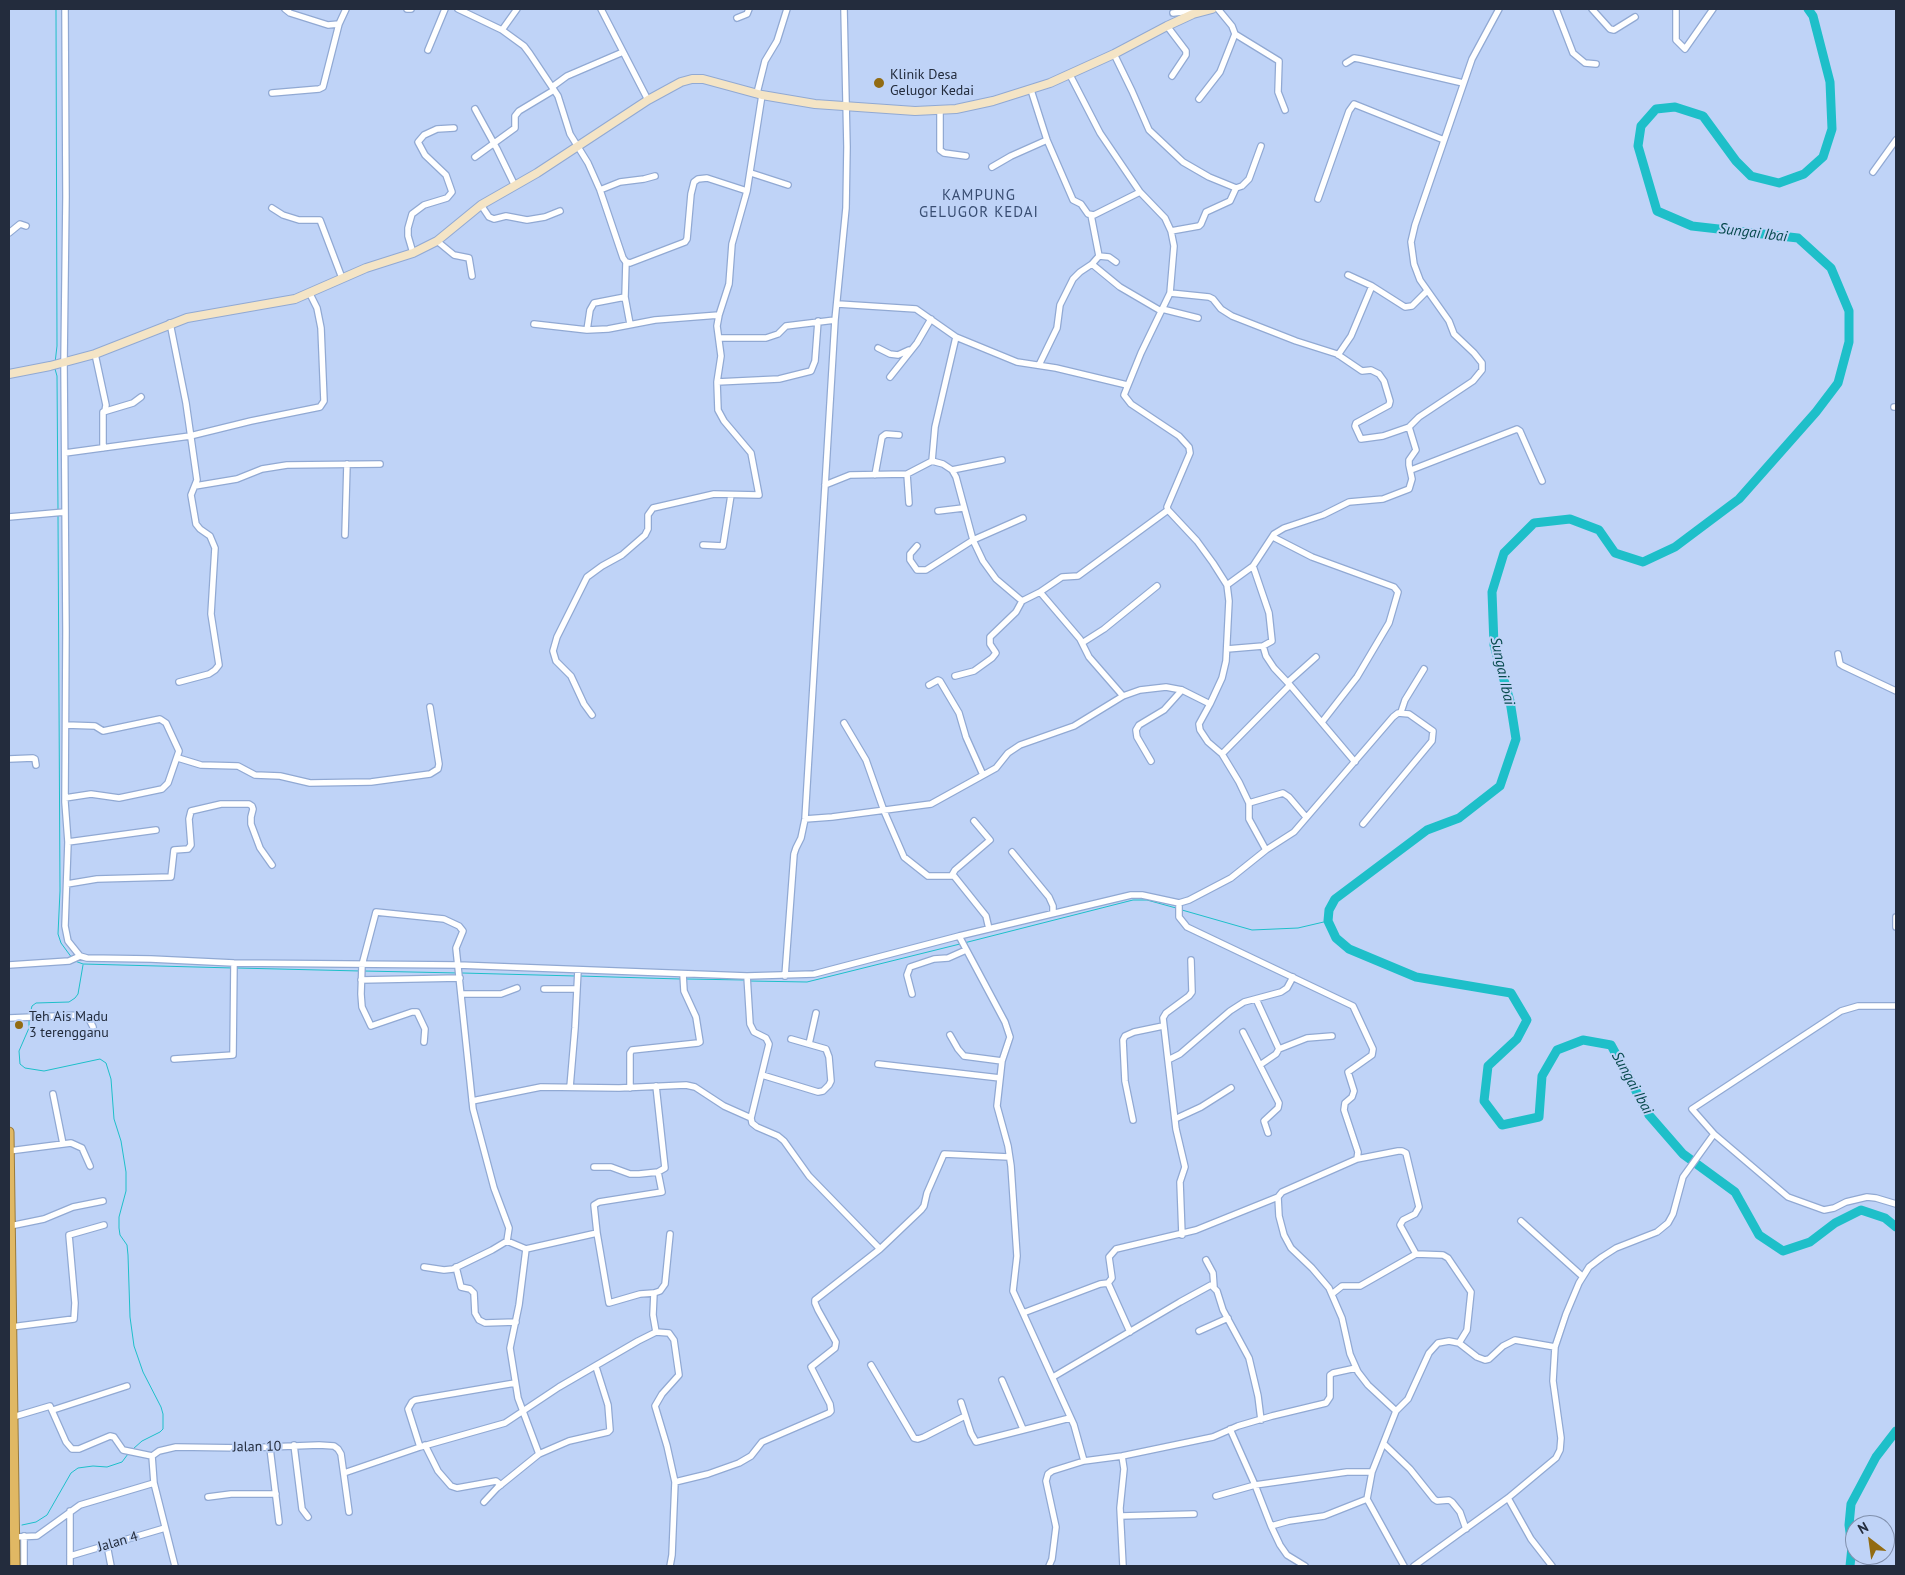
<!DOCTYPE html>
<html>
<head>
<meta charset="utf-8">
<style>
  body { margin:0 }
  #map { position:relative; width:1905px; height:1575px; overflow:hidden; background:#bfd3f7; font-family:"PT Sans",sans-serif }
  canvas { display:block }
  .frame { position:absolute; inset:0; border:10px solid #232c3d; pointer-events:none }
  .north { position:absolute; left:1845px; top:1515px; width:50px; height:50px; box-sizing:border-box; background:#bfd3f7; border:1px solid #8190ad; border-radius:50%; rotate:330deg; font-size:14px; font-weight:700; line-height:20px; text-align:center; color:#232c3d }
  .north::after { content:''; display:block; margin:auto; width:18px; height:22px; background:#926b12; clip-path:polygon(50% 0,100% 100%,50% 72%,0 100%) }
</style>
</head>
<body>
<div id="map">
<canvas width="1905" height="1575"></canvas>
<div class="frame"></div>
<div class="north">N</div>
</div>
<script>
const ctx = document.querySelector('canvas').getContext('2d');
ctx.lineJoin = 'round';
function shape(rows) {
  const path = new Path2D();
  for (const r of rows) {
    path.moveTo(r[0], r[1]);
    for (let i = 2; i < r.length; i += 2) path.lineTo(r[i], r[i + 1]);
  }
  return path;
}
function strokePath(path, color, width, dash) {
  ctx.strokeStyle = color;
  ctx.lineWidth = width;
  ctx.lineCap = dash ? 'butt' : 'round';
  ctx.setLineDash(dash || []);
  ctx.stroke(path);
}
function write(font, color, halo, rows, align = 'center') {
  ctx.font = font + ' "PT Sans",sans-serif';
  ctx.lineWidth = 4;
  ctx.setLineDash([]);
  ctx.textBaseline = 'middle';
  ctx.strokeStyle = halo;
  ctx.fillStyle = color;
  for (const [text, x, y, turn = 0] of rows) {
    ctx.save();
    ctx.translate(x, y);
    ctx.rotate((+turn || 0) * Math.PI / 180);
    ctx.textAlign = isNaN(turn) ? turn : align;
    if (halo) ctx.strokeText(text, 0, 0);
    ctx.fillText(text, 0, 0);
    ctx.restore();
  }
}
const stream = shape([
  [55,363,57,346,56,9],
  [55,369,57,376,58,510],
  [58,514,60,891,58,934,61,943,72,958],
  [1182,910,1252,930,1298,928,1328,921],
  [964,943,1133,900,1147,900,1176,908],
  [75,961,83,964,233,968],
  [237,968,360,971],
  [364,971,458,973],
  [462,973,575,976],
  [579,976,680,979],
  [686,979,745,980],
  [749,981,807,982,960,944],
  [30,1014,32,1006,36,1003,69,1002,75,998,78,994,83,965],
  [29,1020,29,1028,19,1051,20,1064,25,1068,44,1071,100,1059,106,1063,111,1079,114,1119,121,1141,126,1172,126,1191,119,1217,119,1228,120,1235,127,1245,128,1255,130,1317,134,1346,143,1372,161,1407,163,1414,163,1429,160,1432,142,1441,133,1449],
  [22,1525,36,1522,47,1515,71,1473,78,1468,93,1466,107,1467,122,1462,128,1454]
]);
const river = shape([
  [1808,9,1813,16,1830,82,1832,129,1823,157,1804,174,1779,183,1751,176,1736,161,1703,116,1675,107,1656,109,1641,126,1638,146,1657,211,1692,226,1798,238,1831,268,1849,311,1849,342,1838,383,1816,412,1739,499,1675,547,1643,562,1615,553,1599,530,1570,519,1534,523,1504,553,1492,592,1494,645,1510,701,1516,739,1500,786,1459,818,1427,830,1335,899,1329,910,1328,921,1336,938,1349,949,1416,977,1511,993,1527,1020,1517,1039,1488,1066,1484,1101,1502,1125,1539,1117,1542,1076,1557,1050,1583,1040,1611,1045,1649,1115,1683,1154,1735,1192,1759,1235,1783,1251,1810,1242,1835,1223,1861,1210,1885,1218,1896,1227],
  [1850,1566,1852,1547,1849,1525,1851,1504,1876,1457,1896,1431]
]);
const minor = shape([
  [65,9,66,197,64,363,66,631,65,802,68,842,65,926,68,941,80,956,87,958,151,959,234,963,458,965,747,976,814,974,959,936,1131,895,1142,895,1179,903,1189,900,1231,878,1266,850,1294,832,1393,717,1398,713,1409,714,1433,731,1432,741,1363,824],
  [285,9,290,13,328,25,339,24,346,9],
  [407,9,411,9],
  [458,9,502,30,524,46,530,54,558,96,570,134,588,163,600,190,623,258,626,262,630,263,685,242,687,239,691,194,694,182,698,179,707,178,747,191,762,95],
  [601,9,648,100],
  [1556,9,1573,53,1585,63,1596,64],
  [1592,9,1610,29,1614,30,1635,17],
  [1676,9,1676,40,1685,49,1713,9],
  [1173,13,1191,11],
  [737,18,747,14,749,9],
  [1167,26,1186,51,1186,55,1172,76],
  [502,30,517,9],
  [1235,34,1279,61,1278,92,1285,110],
  [428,50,445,9],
  [1114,54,1132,91,1149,130,1183,162,1209,177,1236,188,1242,186,1249,179,1261,146],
  [1346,63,1354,58,1360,59,1463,83],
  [1070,75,1100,133,1140,192,1165,218,1171,231,1174,246,1170,293,1141,353,1124,395,1131,404,1179,436,1189,447,1190,453,1167,507,1168,510,1197,541,1213,563,1227,585,1229,601,1226,661,1222,678,1210,704],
  [552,87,567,76,623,52],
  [1031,90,1047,140,1073,200,1081,204,1088,214,1094,215,1140,192],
  [272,93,319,89,323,87,339,24],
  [757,93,765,61,777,41,787,9],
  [1199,99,1220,72,1235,34,1232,26,1218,9],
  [475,109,497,149,515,186],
  [940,110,940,150,944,153,966,156],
  [475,157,515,128,515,116,519,111,554,90],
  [992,167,1011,156,1047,140],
  [1873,172,1896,140],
  [751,173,788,185],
  [600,190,620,182,644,179,655,176],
  [1318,199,1349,111,1354,104,1444,140],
  [481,205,489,217,494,219,506,216,527,220,545,217,560,211],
  [272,208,283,215,299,220,320,220,342,278],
  [1091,215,1099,256],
  [1171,231,1199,226,1201,224,1206,212,1230,201,1236,188],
  [9,233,20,224,26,226],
  [437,241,454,255,469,258,472,276],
  [413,253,408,236,408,228,412,214,424,205,447,198,452,192,446,175,425,155,418,142,424,135,437,129,454,128],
  [626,262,625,297,630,324],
  [1116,262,1109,257,1099,256,1092,264,1120,287,1161,311],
  [1348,275,1372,286,1405,307,1412,306,1427,291],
  [1170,293,1209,297,1213,299,1221,309,1232,316,1296,341,1337,354,1362,371,1371,370,1379,374,1384,381,1390,401,1389,405,1356,423,1355,426,1361,439,1383,436,1409,427],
  [838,304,916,309,956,337,1017,362,1056,368,1127,385],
  [1162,309,1198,318],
  [719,315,717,326,721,356,717,382,779,379,811,371,815,361,818,321],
  [170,323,186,403,197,480,191,495,196,524,200,529,210,536,215,548,211,614,219,665,215,670,209,674,179,682],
  [534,324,587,330,608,329,655,320,719,315,729,284,732,244,747,191],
  [587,330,590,310,594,303,625,297],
  [720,338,766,338,778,334,786,326,835,320],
  [878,348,890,354,898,355,909,350],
  [95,354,106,405,105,411],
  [1338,355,1351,336,1372,286],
  [1039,365,1057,328,1060,305,1073,279,1080,272,1092,264],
  [890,377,917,343,931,319],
  [1894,407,1896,407],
  [103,448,103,412,133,403,141,397],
  [65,453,190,436,251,421,320,407,324,401,321,328,317,308,310,294],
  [932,461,943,464,952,470,956,477,973,540,983,561,996,579,1022,601,1040,592,1080,639,1089,657,1123,696],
  [952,470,1002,460],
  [1411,470,1517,429,1520,431,1542,481],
  [907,474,909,503],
  [875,475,882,437,886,434,899,435],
  [825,485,850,475,907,474,932,461,935,427,956,337],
  [195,486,237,479,262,469,287,465,380,464],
  [938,511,963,508],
  [9,517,65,512],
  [345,535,347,464],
  [1273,537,1312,557,1394,587,1398,592,1389,623,1357,677,1322,722],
  [703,545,723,546,731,495],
  [917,546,910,554,910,560,917,570,926,570,973,540,1023,518],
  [1227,585,1253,566,1274,534,1284,528,1323,515,1349,502,1383,499,1409,489,1412,479,1409,465,1409,460,1416,450,1409,427,1419,417,1473,381,1482,370,1482,363,1474,353,1454,334,1449,321,1420,280,1414,264,1411,242,1415,225,1472,59,1499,9],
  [1040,592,1062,577,1078,576,1168,510],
  [1082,643,1104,629,1157,586],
  [1263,646,1266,656,1274,668,1290,685,1355,762],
  [1227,649,1263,646,1272,641,1269,613,1253,566],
  [1838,654,1840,664,1843,666,1896,691],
  [955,676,974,671,992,658,996,653,990,644,990,637,1016,612,1022,601],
  [1288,682,1316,657],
  [929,685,938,680,940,681,959,713,966,737,983,775],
  [1401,712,1405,700,1424,669],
  [592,715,584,704,571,676,556,661,553,651,557,637,587,577,602,566,622,555,645,535,648,529,648,515,653,508,714,494,759,495,751,453,724,421,718,410,717,382],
  [844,723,866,760,884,811,904,857,928,876,954,876,986,916,989,929],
  [1222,754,1290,685],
  [178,758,201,765,238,766,255,775,280,776,310,783,371,782,430,774,438,769,439,764,430,707],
  [9,759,33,758,35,759,36,765],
  [1151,761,1137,737,1136,730,1139,725,1164,710,1182,690],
  [65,798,91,794,119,798,162,789,168,783,179,751,166,723,160,719,103,731,95,726,66,725],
  [1249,803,1283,793,1289,797,1306,817],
  [805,819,832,817,931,804,996,768,1008,753,1020,745,1074,726,1123,696,1140,690,1166,687,1182,690,1210,704,1199,724,1200,730,1208,742,1222,754,1239,782,1249,803,1249,819,1266,850],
  [68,842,156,830],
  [1012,852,1049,897,1053,906,1053,913],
  [952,875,955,870,990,840,974,821],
  [67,884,97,879,171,877,174,850,188,849,191,845,189,819,191,811,221,804,249,804,252,806,253,809,251,817,251,824,260,848,272,865],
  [1179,903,1179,917,1187,927,1353,1006,1373,1049,1372,1055,1348,1072,1354,1091,1352,1097,1345,1103,1344,1110,1358,1152,1357,1159,1282,1192,1278,1197,1279,1216,1284,1235,1291,1248,1312,1268,1329,1288,1342,1318,1350,1354,1358,1372,1368,1385,1396,1411],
  [1896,917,1896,927],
  [959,936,1005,1022,1010,1037,1002,1061,997,1106,1008,1146,1011,1166,1017,1256,1013,1291,1074,1425,1084,1461,1122,1456,1213,1437,1238,1426,1272,1416,1326,1403,1330,1397,1330,1375,1333,1373,1356,1368],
  [9,965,69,961,80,956],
  [747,976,750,1024,754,1032,766,1038,769,1044,751,1118,752,1123,757,1127,778,1136,784,1141,809,1176,880,1249],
  [785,976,794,854,796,848,801,838,805,819,835,320,846,208,847,147,844,9],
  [361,980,460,978],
  [544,989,576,989],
  [461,994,501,994,517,988],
  [912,994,907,975,910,967,934,959,948,958,966,950],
  [1256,999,1279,1049,1276,1054,1260,1065],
  [1896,1006,1858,1006,1841,1011,1692,1109,1714,1134,1788,1197,1824,1210,1834,1208,1846,1202,1867,1197,1876,1198,1896,1204],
  [9,1018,81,1015,89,1019,93,1027],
  [1243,1032,1279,1103,1278,1108,1264,1121,1268,1133],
  [950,1035,958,1049,964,1056,1002,1061],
  [424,1042,425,1029,417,1012,412,1012,371,1026,362,1007,361,994,362,965,376,912,444,919,459,926,463,931,456,948,473,1109,494,1188,509,1228,507,1241,492,1250,453,1269,444,1270,424,1267],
  [809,1044,816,1013],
  [1279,1049,1307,1038,1332,1036],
  [174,1059,233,1055,234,963],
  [1168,1060,1180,1054,1230,1011,1244,1002,1281,992,1287,988,1293,977],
  [878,1064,1000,1078],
  [762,1075,818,1092,823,1091,829,1085,831,1081,829,1057,826,1049,791,1039],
  [570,1087,575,1028,578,970],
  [630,1088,630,1053,632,1050,698,1043,700,1042,696,1017,684,991,683,974],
  [53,1094,63,1144],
  [472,1101,541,1087,619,1088,686,1085,695,1087,724,1106,751,1118],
  [1175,1119,1201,1107,1231,1088],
  [1133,1120,1125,1081,1123,1040,1125,1036,1134,1032,1163,1026],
  [9,1151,71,1143,82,1148,90,1166],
  [1357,1159,1398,1151,1402,1151,1406,1153,1419,1207,1415,1214,1403,1220,1400,1225,1416,1254,1443,1255,1448,1258,1471,1292,1467,1330,1459,1343],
  [594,1167,611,1167,630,1174,639,1174,658,1172,665,1168,656,1086],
  [1521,1221,1582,1276],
  [10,1226,44,1219,73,1207,103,1201],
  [597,1233,594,1205,599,1202,662,1192,658,1172],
  [1182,1235,1180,1182,1185,1167,1176,1129,1163,1018,1166,1013,1189,996,1192,992,1191,960],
  [507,1241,526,1249],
  [1206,1260,1213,1273,1214,1287],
  [456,1267,461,1287,470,1289,474,1293,475,1313,479,1320,485,1323,516,1322],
  [1108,1283,1112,1278,1109,1257,1116,1249,1196,1230,1278,1197],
  [1332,1294,1342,1286,1360,1286,1416,1254],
  [1023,1313,1100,1284,1108,1283,1130,1332],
  [11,1327,74,1319,75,1303,69,1235,104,1225],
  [1199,1331,1228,1318],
  [656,1332,653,1315,654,1293,660,1291,665,1284,670,1234],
  [871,1365,914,1438,918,1439,924,1437,965,1416],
  [1053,1377,1180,1302,1211,1285,1217,1291,1223,1310,1249,1358,1258,1396,1261,1420],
  [1002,1380,1023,1429],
  [961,1402,971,1433,976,1442,1070,1418],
  [53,1410,127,1386],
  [13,1417,50,1406,66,1442,72,1449,79,1449,110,1436,114,1437,123,1450,152,1456],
  [1384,1444,1410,1469,1434,1499,1437,1501,1449,1500,1452,1502,1460,1512,1466,1529],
  [294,1445,302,1509,308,1517],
  [425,1445,438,1471,451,1486,457,1488,496,1481,501,1485],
  [420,1447,408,1409,412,1402,415,1400,515,1383],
  [270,1448,279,1522],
  [539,1454,518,1398,510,1348,519,1305,526,1249,597,1233,609,1303,640,1294,654,1293],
  [152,1456,159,1451,176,1447,244,1448,319,1445,334,1446,338,1449,341,1454,349,1512],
  [152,1456,154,1483,175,1566],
  [1122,1456,1124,1469,1120,1508,1123,1566],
  [1372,1472,1396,1411,1408,1399,1429,1353,1438,1343,1449,1341,1459,1343,1477,1357,1485,1360,1489,1359,1503,1346,1515,1340,1555,1347],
  [344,1473,420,1447,505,1423,559,1387,638,1341,656,1332,669,1333,674,1340,679,1375,662,1394,655,1406,667,1446,675,1482,672,1555,670,1566],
  [675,1482,708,1474,739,1463,751,1456,762,1442,829,1413,831,1411,830,1404,811,1367,835,1348,836,1342,818,1310,815,1303,815,1300,880,1249,921,1210,924,1206,927,1193,944,1154,1009,1157],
  [1216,1496,1255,1485,1230,1429],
  [208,1497,231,1494,276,1494],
  [1508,1498,1531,1539,1552,1566],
  [484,1502,497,1488,539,1454,569,1441,608,1432,610,1430,608,1405,596,1367],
  [70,1511,70,1566],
  [1121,1516,1194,1514],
  [1271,1526,1289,1521,1324,1516,1367,1499],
  [24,1536,24,1566],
  [15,1537,37,1536,80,1505,154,1483],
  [107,1545,111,1566],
  [70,1556,165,1528],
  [1049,1566,1052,1559,1056,1527,1046,1481,1048,1474,1052,1471,1084,1461],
  [1305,1566,1287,1555,1280,1545,1271,1526,1255,1485,1347,1472,1372,1472,1367,1499,1404,1566],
  [1414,1566,1508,1498,1556,1458,1560,1450,1561,1438,1553,1381,1555,1347,1566,1314,1579,1283,1589,1267,1602,1257,1616,1248,1657,1232,1668,1223,1673,1214,1683,1177,1714,1134]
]);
const secondary = shape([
  [9,374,50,366,95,354,187,318,295,299,366,268,413,253,437,241,481,205,537,173,648,100,681,82,692,79,703,79,762,95,815,104,915,111,956,109,993,101,1050,83,1114,54,1167,26,1193,14,1212,9]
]);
const trunk = shape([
  [9,1132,15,1566]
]);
const markers = [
  [879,83,6,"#926b12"],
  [19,1025,5,"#926b12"]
];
const poiNames = [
  ["Klinik Desa",890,75],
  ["Gelugor Kedai",890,91],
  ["Teh Ais Madu",29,1017],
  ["3 terengganu",29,1033]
];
const streetNames = [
  ["Jalan 10",257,1447,-1],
  ["Jalan 4",118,1542,-16]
];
const neighbourhoodNames = [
  ["KAMPUNG",979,196],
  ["GELUGOR KEDAI",979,213]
];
const waterNames = [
  ["Sungai Ibai",1753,233,7],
  ["Sungai Ibai",1502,671,78],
  ["Sungai Ibai",1632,1083,61]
];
strokePath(stream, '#1ebfc9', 1);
strokePath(river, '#1ebfc9', 9);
strokePath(minor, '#91a9d3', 8);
strokePath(secondary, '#91a9d3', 10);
strokePath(trunk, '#997b3d', 11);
strokePath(minor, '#fff', 5.5);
strokePath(secondary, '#f4e4c5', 8);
strokePath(trunk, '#e0b864', 9);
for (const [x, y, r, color] of markers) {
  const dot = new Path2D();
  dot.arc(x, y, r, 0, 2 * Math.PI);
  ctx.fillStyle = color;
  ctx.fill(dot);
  strokePath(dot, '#bfd3f7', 2);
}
write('14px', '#232c3d', '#bfd3f7', poiNames, 'left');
write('14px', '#232c3d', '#bfd3f7', streetNames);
ctx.letterSpacing = '1px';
write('15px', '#394e73', '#bfd3f7', neighbourhoodNames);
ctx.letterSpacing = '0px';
write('italic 15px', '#07494d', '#bfd3f7', waterNames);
</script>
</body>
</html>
